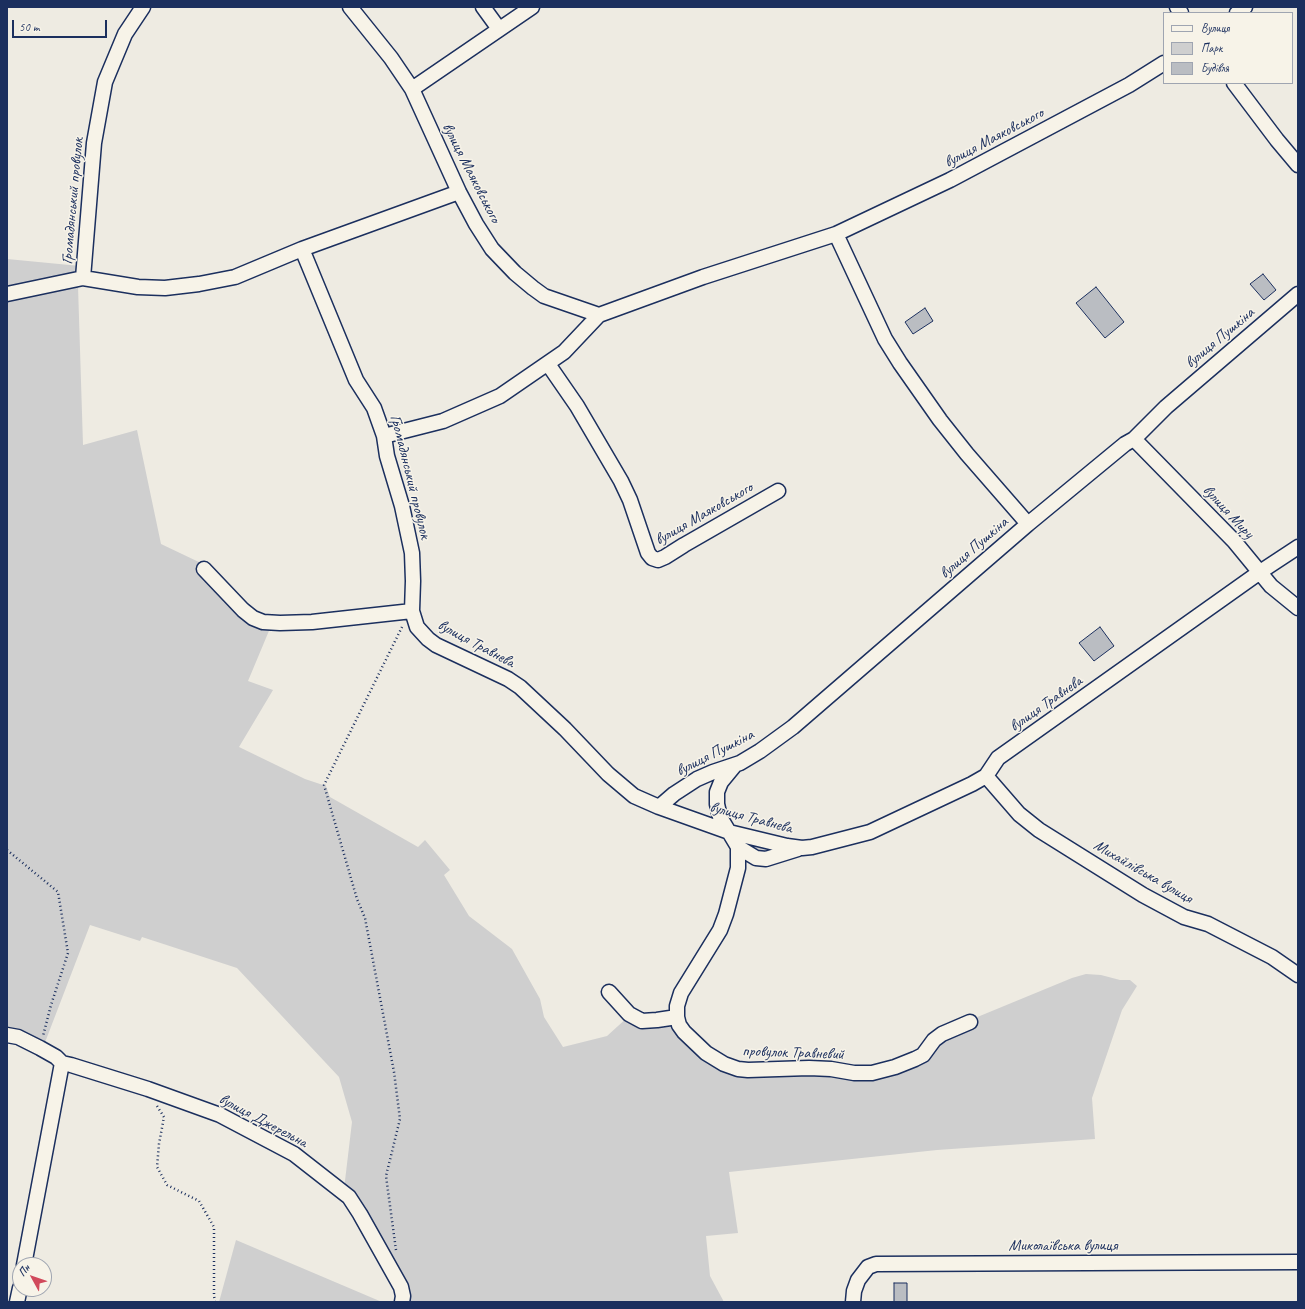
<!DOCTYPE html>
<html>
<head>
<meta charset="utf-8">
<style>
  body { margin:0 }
  #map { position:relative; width:1305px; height:1309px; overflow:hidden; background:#eeebe2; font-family:Caveat,sans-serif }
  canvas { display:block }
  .frame { position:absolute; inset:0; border:8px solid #1b2f5e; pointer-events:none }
  .legend { position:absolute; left:1163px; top:12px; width:130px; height:72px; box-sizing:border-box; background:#f7f3e8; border:1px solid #9fa5b1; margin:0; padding:5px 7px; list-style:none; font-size:12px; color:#1b2f5e }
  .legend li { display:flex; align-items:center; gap:8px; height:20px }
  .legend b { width:20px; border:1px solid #9fa5b1 }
  .north { position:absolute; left:12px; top:1257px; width:40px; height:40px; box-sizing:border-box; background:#f7f3e8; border:1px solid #9fa5b1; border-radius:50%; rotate:310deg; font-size:11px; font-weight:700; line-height:16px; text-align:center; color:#1b2f5e }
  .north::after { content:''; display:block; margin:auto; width:14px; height:18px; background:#d1495b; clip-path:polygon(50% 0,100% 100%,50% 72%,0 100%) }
  .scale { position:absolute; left:12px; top:20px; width:95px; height:18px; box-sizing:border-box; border:2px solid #1b2f5e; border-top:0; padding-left:5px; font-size:12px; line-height:14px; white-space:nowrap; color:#1b2f5e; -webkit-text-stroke:3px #f7f3e8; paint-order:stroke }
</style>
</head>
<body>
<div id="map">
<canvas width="1305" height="1309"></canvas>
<div class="frame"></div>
<ul class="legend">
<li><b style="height:5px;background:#f7f3e8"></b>Вулиця</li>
<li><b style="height:11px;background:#cfcfcf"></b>Парк</li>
<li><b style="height:11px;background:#babdc2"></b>Будівля</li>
</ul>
<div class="north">Пн</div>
<div class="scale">50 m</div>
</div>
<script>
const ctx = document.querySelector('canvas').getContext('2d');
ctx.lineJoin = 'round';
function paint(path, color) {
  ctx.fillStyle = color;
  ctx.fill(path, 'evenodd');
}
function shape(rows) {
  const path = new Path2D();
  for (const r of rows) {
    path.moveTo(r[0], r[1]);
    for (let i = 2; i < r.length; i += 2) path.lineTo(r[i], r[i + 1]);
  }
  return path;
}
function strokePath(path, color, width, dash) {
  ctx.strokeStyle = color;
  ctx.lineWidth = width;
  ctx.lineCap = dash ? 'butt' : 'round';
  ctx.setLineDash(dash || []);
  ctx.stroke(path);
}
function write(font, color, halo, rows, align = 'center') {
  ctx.font = font + ' Caveat,sans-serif';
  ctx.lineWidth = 3;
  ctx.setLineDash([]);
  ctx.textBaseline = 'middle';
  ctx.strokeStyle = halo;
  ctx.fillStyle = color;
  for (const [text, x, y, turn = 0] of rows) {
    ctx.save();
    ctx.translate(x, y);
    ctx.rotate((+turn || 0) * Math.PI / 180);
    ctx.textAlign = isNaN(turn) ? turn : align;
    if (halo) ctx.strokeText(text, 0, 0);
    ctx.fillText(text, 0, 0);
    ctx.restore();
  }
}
const green = shape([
  [7,259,80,266,80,272,7,289],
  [78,286,83,445,137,430,161,544,203,564,202,571,271,626,248,681,273,690,239,747,305,779,326,786,330,797,418,847,425,840,450,870,444,875,469,916,512,949,540,999,544,1017,563,1047,607,1036,629,1016,682,1025,725,1062,854,1071,913,1057,941,1032,1072,978,1086,974,1101,975,1120,980,1130,980,1137,986,1122,1010,1092,1098,1095,1139,937,1150,729,1172,738,1233,706,1236,710,1276,724,1302,405,1302,344,1189,352,1122,339,1077,237,968,142,937,140,941,90,925,44,1045,7,1038,7,299,56,289],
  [749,842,783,848,765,855,746,844],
  [236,1240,382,1302,219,1302]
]);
const building = shape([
  [1263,274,1276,290,1264,300,1250,284,1263,274],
  [1096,287,1124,322,1105,338,1076,303,1096,287],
  [925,308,933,321,913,334,905,322,925,308],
  [1100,627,1114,646,1094,661,1079,643,1100,627],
  [894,1283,907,1283,907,1302,894,1302,894,1283]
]);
const path = shape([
  [7,850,58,892,68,953,51,1005,43,1036],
  [157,1106,164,1117,159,1144,157,1167,167,1185,199,1201,214,1227,214,1296,215,1302],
  [396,1250,386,1176,400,1119,394,1072,365,918,357,899,324,785,403,625]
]);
const minor = shape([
  [350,7,391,58,412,89,459,192,476,224,492,249,515,273,533,288,544,296,599,315],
  [483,7,499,29],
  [1177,7,1181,13],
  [1237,13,1245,7],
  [1234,83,1277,140,1298,165],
  [412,89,532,7],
  [836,234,885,339,900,363,940,420,967,454,1028,524],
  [302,249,356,380,374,408,384,436,387,456,402,506,412,553,413,581,412,611],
  [83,278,94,143,105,82,125,34,143,7],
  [7,294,83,278,138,287,165,288,199,284,235,277,302,249,459,192],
  [548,364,577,406,621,481,630,500,648,553,652,558,658,560,665,557,684,545,778,491],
  [384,436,443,421,500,396,564,352,599,315,703,277,836,234,950,180,1129,85,1164,63],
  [1134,439,1234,541,1271,586,1298,608],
  [204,569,243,610,253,618,263,622,280,623,312,622,412,611,417,627,428,639,436,645,508,679,520,687,565,729,608,774,634,796,659,807,729,832,787,846,802,848,812,847,870,832,972,784,986,776,998,758,1260,572,1298,547],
  [735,765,721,782,717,792,717,804,720,817,738,847,756,858,766,859,798,849],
  [986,776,1019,814,1039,830,1143,895,1184,917,1208,924,1272,957,1298,975],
  [659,807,674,794,697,779,713,772,740,763,760,751,793,727,1028,524,1125,444,1134,439,1166,407,1298,294],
  [609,992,629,1014,642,1021,657,1020,677,1017,679,1025,684,1032,706,1053,724,1064,738,1069,748,1070,809,1068,831,1069,854,1073,872,1073,895,1067,915,1059,923,1055,934,1040,942,1034,970,1022],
  [677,1017,677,1006,681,993,720,930,726,914,738,868,738,847],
  [7,1035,18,1037,40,1048,56,1057,62,1063,71,1065,148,1089,220,1115,294,1154,349,1197,360,1214,401,1287,403,1296,402,1302],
  [24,1265,62,1063],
  [17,1302,20,1288],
  [853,1302,854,1291,858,1280,868,1267,876,1264,1298,1262]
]);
const streetNames = [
  ["вулиця Маяковського",994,138,-28],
  ["вулиця Маяковського",471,173,63],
  ["Громадянський провулок",73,201,-85],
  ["вулиця Пушкіна",1220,338,-40],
  ["Громадянський провулок",410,477,76],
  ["вулиця Миру",1228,512,47],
  ["вулиця Маяковського",704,514,-30],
  ["вулиця Пушкіна",974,548,-41],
  ["вулиця Травнева",476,644,28],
  ["вулиця Травнева",1046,704,-35],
  ["вулиця Пушкіна",715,753,-27],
  ["вулиця Травнева",751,818,15],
  ["Михайлівська вулиця",1143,872,30],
  ["провулок Травневий",793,1053,2],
  ["вулиця Джерельна",263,1121,28],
  ["Миколаївська вулиця",1063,1246]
];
paint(green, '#cfcfcf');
paint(building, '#babdc2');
strokePath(building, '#1b2f5e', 1);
strokePath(minor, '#1b2f5e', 17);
strokePath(path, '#1b2f5e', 2.5, [1, 3]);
strokePath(minor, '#f7f3e8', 14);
write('16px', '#1b2f5e', '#f7f3e8', streetNames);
</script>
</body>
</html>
